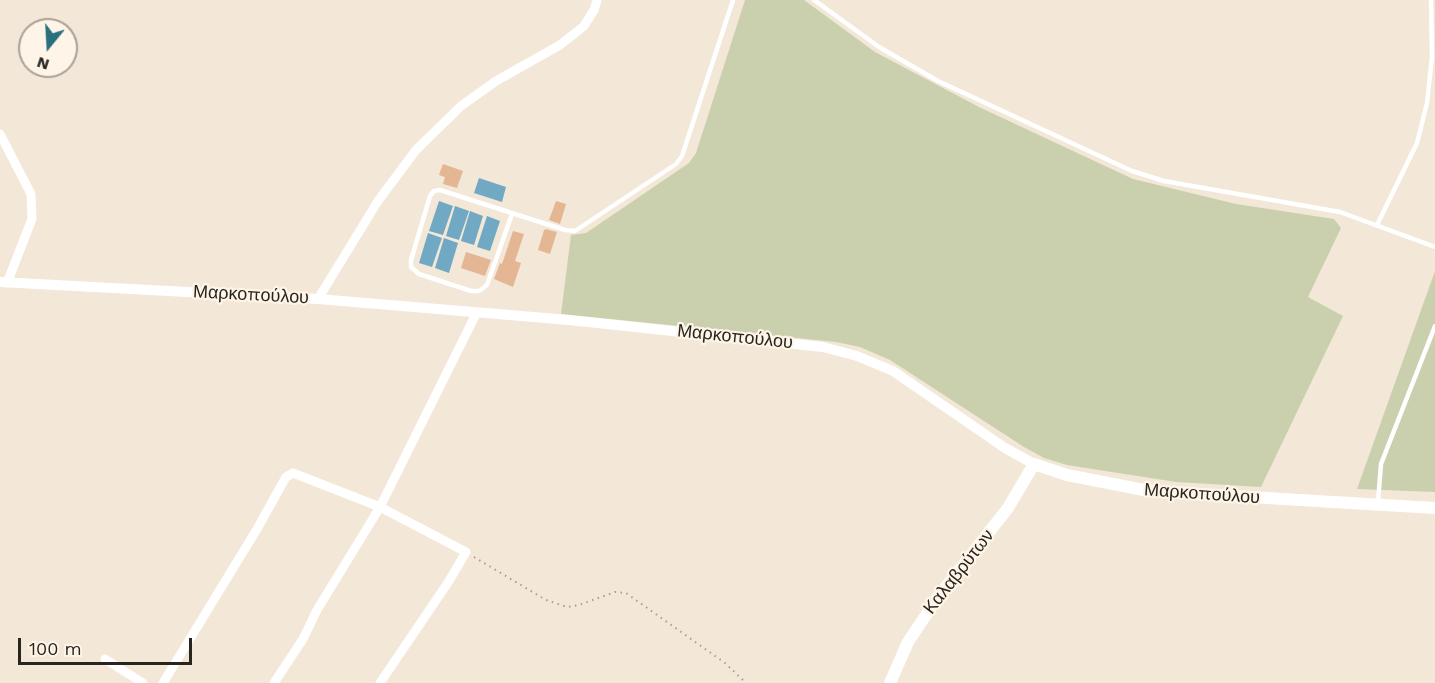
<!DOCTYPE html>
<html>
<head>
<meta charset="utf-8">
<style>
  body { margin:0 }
  #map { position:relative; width:1435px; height:683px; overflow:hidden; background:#f3e7d7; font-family:"Work Sans",sans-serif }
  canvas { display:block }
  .north { position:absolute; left:18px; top:18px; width:60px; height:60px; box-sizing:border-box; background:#fef5e8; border:2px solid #a8a197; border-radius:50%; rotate:198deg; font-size:16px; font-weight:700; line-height:24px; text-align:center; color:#28241e }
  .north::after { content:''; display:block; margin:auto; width:21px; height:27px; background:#296f7d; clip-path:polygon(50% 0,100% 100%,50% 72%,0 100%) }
  .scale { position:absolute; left:18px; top:638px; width:174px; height:27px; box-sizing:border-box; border:3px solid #28241e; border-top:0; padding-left:8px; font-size:18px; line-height:21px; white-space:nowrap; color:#28241e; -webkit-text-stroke:4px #fef5e8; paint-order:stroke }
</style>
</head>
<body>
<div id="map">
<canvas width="1435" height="683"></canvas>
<div class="north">N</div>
<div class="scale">100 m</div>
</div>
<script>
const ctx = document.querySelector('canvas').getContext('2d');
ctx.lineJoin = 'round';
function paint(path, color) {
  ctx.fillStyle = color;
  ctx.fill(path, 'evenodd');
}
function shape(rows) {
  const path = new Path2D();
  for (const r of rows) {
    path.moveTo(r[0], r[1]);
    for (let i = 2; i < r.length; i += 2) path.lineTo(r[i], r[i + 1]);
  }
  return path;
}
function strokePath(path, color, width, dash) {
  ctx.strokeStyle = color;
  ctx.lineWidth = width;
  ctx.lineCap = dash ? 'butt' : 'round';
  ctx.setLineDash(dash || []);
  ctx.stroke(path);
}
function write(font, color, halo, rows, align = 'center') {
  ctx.font = font + ' "Work Sans",sans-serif';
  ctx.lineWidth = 4.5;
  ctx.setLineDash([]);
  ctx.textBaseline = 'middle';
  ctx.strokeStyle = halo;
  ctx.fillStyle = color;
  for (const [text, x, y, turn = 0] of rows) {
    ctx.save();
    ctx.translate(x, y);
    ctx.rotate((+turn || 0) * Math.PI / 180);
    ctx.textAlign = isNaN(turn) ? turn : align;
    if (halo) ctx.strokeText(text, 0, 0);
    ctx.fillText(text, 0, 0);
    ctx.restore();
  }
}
const green = shape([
  [745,0,804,0,875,52,979,107,1133,179,1236,204,1334,219,1341,228,1308,297,1343,316,1261,487,1176,482,1067,465,1044,458,1024,447,890,360,860,347,836,342,561,314,571,235,586,233,689,163,696,153],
  [1435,271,1435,492,1357,489]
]);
const water = shape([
  [479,178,506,187,502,202,474,193],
  [439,201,453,206,443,235,429,231],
  [455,206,469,211,459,240,446,236],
  [470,211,483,216,474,245,461,241],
  [487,216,500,221,490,251,477,247],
  [428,233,442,238,432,267,419,263],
  [444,238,458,243,449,273,435,268]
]);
const building = shape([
  [443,164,463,171,457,188,443,184,445,177,439,175],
  [556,201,566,204,560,224,549,220],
  [546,229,557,232,550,254,538,250,544,230],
  [513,231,524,234,515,261,521,263,513,287,494,279,500,263,502,264],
  [466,252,491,260,485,276,461,268]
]);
const path = shape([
  [474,557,546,600,567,607,579,605,615,592,626,593,725,663,746,683]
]);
const service = shape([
  [814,0,879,47,938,81,1132,171,1164,181,1340,212,1435,247],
  [512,214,487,285,479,291,471,291,419,274,411,267,411,260,430,196,434,191,440,190,565,230,575,231,676,164,682,156,733,0],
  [1377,225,1417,143,1427,103,1432,57,1431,0],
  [1378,502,1381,464,1435,326]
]);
const minor = shape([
  [0,134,31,194,32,219,7,283],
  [318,299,378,201,416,150,461,106,496,81,560,45,584,26,594,10,597,0],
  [105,659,143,683],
  [163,683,257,529,286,477,293,473,380,507,466,552,449,581,380,683],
  [274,683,303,639,317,610,380,507,477,312]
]);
const tertiary = shape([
  [0,282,318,299,569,320,823,347,857,356,893,371,1005,448,1034,464]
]);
const secondary = shape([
  [890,683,908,642,938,597,1008,508,1034,464,1067,475,1149,491,1435,508]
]);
const streetNames = [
  ["Μαρκοπούλου",251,295,3],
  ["Μαρκοπούλου",735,337,6],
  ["Μαρκοπούλου",1202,494,4],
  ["Καλαβρύτων",959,572,-52]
];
paint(green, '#cad0ad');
paint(water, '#71a8c3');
paint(building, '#e4b694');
strokePath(path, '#a79e92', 2, [1.5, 4.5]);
strokePath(service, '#fff', 4.5);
strokePath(minor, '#fff', 9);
strokePath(tertiary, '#fff', 10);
strokePath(secondary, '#fff', 12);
write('18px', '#28241e', '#fef5e8', streetNames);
</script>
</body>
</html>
